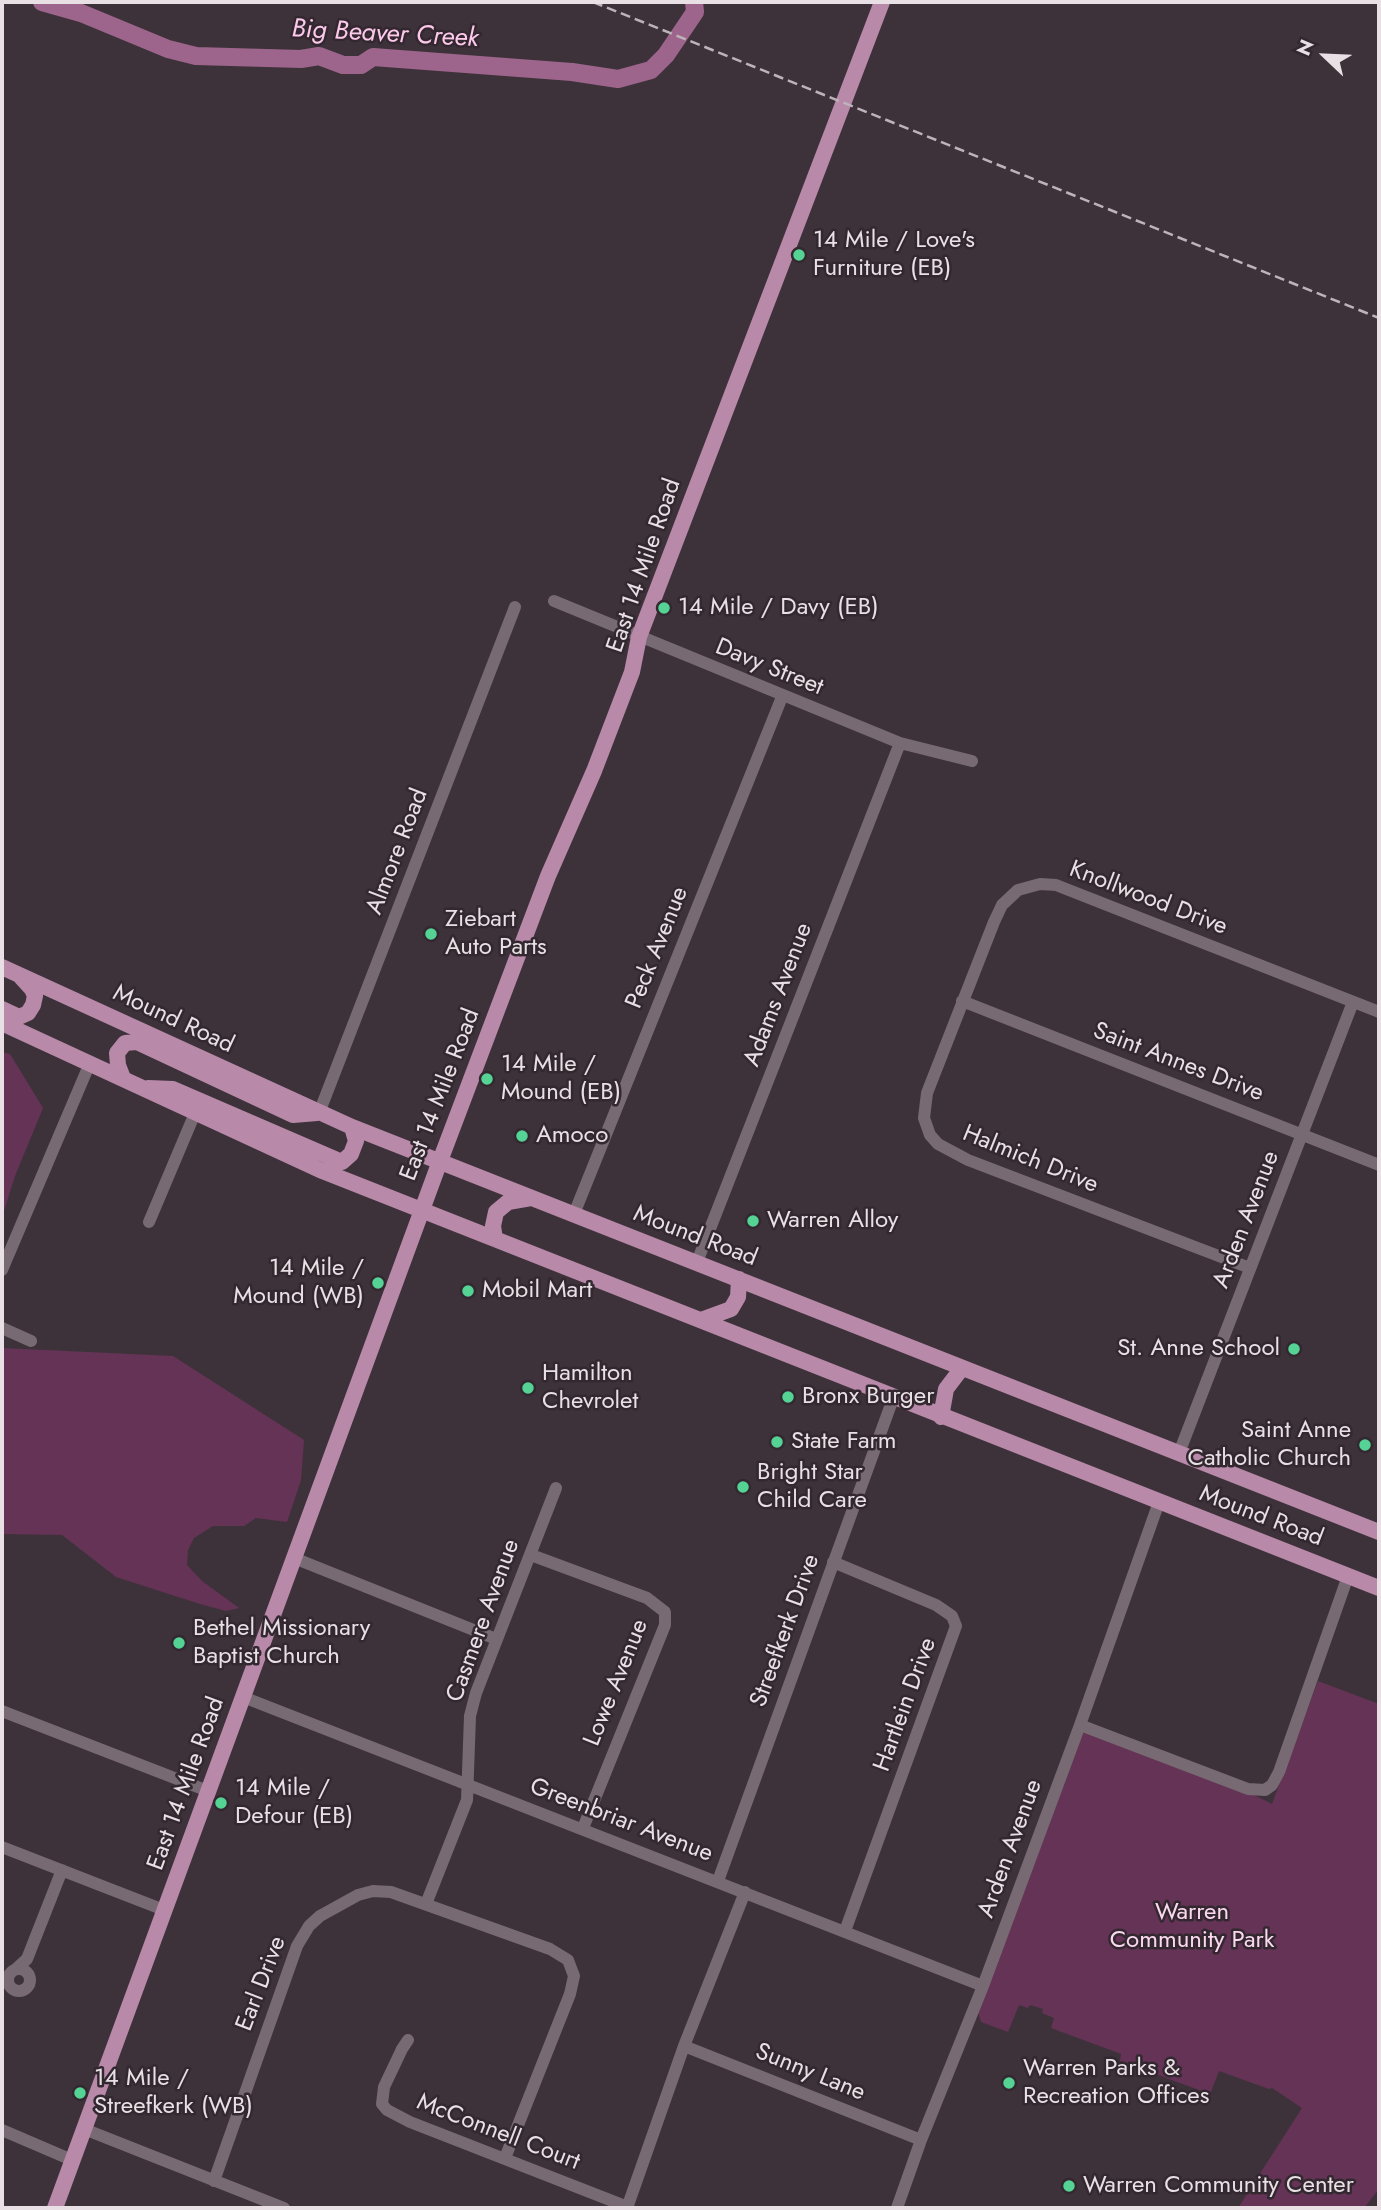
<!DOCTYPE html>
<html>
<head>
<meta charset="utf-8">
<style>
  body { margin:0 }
  #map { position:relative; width:1381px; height:2210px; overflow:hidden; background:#3e323a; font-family:Jost,sans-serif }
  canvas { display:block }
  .frame { position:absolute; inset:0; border:4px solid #e8e0e5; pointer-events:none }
  .north { position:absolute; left:1290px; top:21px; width:70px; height:70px; -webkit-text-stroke:5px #332830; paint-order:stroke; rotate:293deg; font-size:19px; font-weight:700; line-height:28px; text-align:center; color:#e8e0e5 }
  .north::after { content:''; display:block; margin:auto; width:24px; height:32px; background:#e8e0e5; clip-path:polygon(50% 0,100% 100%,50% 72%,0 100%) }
</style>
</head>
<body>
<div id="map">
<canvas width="1381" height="2210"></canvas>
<div class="frame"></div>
<div class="north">N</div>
</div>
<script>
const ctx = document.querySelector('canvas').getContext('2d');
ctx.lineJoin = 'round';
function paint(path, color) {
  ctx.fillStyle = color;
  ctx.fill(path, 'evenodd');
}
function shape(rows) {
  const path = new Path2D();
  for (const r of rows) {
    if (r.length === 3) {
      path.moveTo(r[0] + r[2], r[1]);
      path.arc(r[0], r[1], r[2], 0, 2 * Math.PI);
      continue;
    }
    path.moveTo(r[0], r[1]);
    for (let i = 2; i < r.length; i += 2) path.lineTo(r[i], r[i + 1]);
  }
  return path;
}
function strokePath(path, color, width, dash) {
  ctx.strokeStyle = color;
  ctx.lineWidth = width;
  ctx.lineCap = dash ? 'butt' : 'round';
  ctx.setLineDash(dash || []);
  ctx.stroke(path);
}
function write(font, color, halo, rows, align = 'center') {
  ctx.font = font + ' Jost,sans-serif';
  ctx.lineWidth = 5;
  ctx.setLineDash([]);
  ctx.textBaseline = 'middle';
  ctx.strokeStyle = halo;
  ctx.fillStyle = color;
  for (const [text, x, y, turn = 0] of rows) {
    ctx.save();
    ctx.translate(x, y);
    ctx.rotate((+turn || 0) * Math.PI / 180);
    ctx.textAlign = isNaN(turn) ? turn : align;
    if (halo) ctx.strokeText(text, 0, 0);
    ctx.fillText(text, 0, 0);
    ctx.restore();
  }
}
const green = shape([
  [2,1052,10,1054,43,1108,15,1176,2,1217],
  [2,1348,173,1356,304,1440,301,1480,287,1522,256,1518,244,1526,213,1526,194,1538,188,1550,187,1565,202,1581,239,1608,226,1611,200,1604,116,1577,62,1535,2,1534],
  [1318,1681,1379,1704,1379,2189,1364,2208,1238,2208,1302,2108,1272,2088,1269,2089,1219,2071,1210,2094,1120,2061,1121,2054,1051,2028,1054,2018,1042,2013,1043,2009,1030,2005,1028,2008,1019,2005,1008,2032,981,2022,978,2012,1083,1734,1087,1732,1250,1793,1272,1804]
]);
const river = shape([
  [42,2,81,13,168,49,196,56,301,59,319,56,343,65,361,65,373,57,572,72,618,79,651,70,666,55,695,12,694,2]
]);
const minor = shape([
  [554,601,900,743,972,761],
  [962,1001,1379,1165],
  [319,1113,515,607],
  [574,1214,782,697],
  [149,1222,198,1106],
  [697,1262,900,743],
  [1250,1268,968,1160,938,1144,930,1135,924,1118,927,1093,994,922,1002,905,1018,890,1040,884,1056,885,1379,1012],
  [2,1270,90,1063],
  [2,1328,31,1341],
  [1179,1453,1353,1002],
  [531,1555,647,1598,665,1612,665,1625,583,1828],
  [294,1558,496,1639],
  [833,1562,936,1605,952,1616,956,1626,845,1931],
  [243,1697,983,1986],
  [2,1711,208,1791],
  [1080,1725,1248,1789,1265,1790,1272,1785,1279,1772,1348,1576],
  [2,1847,164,1910],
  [718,1881,894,1396],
  [426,1904,467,1800,470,1716,476,1693,556,1488],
  [19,1980,11],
  [16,1969,27,1959,62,1870],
  [408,2040,402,2049,384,2087,382,2104,387,2110,410,2122,628,2207],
  [684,2046,921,2140],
  [84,2129,284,2208],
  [2,2130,72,2160],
  [214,2181,297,1946,309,1926,320,1916,358,1895,373,1891,391,1892,550,1949,568,1960,574,1976,570,1994,505,2158],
  [627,2208,684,2046,745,1892],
  [897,2208,921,2140,983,1986,1080,1725,1159,1502]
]);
const major = shape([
  [2,967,352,1127,1379,1532],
  [2,1009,19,1017,28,1013,33,1005,35,996,32,989,21,977],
  [2,1023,320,1170,1379,1588],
  [123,1078,118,1065,117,1053,125,1043,137,1042,293,1115,317,1113],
  [148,1088,173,1089,342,1162,351,1154,356,1141,352,1127],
  [495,1239,493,1226,496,1212,508,1202,531,1198],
  [701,1320,731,1309,738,1297,739,1279],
  [941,1417,946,1389,962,1368],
  [55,2208,440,1161,548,876,594,771,632,672,639,637,882,2]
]);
const rail = shape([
  [593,2,1379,318]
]);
const markers = [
  [799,255,7,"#54d395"],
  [664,608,7,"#54d395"],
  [431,934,7,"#54d395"],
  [487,1079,7,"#54d395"],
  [522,1136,7,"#54d395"],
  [753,1221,7,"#54d395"],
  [378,1283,7,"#54d395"],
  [468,1291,7,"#54d395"],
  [1294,1349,7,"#54d395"],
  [528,1388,7,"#54d395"],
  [788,1397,7,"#54d395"],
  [777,1442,7,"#54d395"],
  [1365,1445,7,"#54d395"],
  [743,1487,7,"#54d395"],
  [179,1643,7,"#54d395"],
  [221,1803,7,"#54d395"],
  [1009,2083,7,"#54d395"],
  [80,2093,7,"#54d395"],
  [1069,2186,7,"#54d395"]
];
const poiNames = [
  ["14 Mile / Love's",813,241],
  ["Furniture (EB)",813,269],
  ["14 Mile / Davy (EB)",678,608],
  ["Ziebart",445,920],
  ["Auto Parts",445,948],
  ["14 Mile /",501,1065],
  ["Mound (EB)",501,1093],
  ["Amoco",536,1136],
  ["Warren Alloy",767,1221],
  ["14 Mile /",364,1269,"right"],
  ["Mound (WB)",364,1297,"right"],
  ["Mobil Mart",482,1291],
  ["St. Anne School",1280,1349,"right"],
  ["Hamilton",542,1374],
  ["Chevrolet",542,1402],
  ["Bronx Burger",802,1397],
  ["Saint Anne",1351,1431,"right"],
  ["Catholic Church",1351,1459,"right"],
  ["State Farm",791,1442],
  ["Bright Star",757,1473],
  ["Child Care",757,1501],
  ["Bethel Missionary",193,1629],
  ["Baptist Church",193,1657],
  ["14 Mile /",235,1789],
  ["Defour (EB)",235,1817],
  ["Warren Parks &",1023,2069],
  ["Recreation Offices",1023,2097],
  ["14 Mile /",94,2079],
  ["Streefkerk (WB)",94,2107],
  ["Warren Community Center",1083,2186]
];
const streetNames = [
  ["East 14 Mile Road",645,566,-71],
  ["Davy Street",769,668,22],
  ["Almore Road",398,852,-69],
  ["Knollwood Drive",1148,899,21],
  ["Peck Avenue",658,948,-68],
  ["Adams Avenue",779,995,-69],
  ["Mound Road",173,1020,25],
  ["Saint Annes Drive",1178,1063,21],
  ["East 14 Mile Road",441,1095,-69],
  ["Halmich Drive",1030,1160,22],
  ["Arden Avenue",1247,1220,-69],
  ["Mound Road",695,1237,21],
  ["Mound Road",1261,1517,21],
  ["Casmere Avenue",484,1621,-70],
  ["Streefkerk Drive",786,1631,-70],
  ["Lowe Avenue",617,1683,-68],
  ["Hartlein Drive",906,1705,-70],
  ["East 14 Mile Road",187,1784,-70],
  ["Greenbriar Avenue",621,1821,21],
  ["Arden Avenue",1011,1849,-70],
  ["Earl Drive",262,1984,-69],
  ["Sunny Lane",810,2073,22],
  ["McConnell Court",498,2133,21]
];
const parkNames = [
  ["Warren",1192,1913],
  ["Community Park",1192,1941]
];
const waterNames = [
  ["Big Beaver Creek",385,35,3]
];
paint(green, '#643356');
strokePath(river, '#9e658c', 18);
strokePath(minor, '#776a72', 12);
strokePath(major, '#b889a9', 16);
strokePath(rail, '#bdb4ba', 2.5, [10, 5]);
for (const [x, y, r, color] of markers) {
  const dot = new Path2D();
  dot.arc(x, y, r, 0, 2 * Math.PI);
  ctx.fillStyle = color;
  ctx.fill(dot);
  strokePath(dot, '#332830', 2.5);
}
write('24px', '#e8e0e5', '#332830', poiNames, 'left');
write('24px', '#e8e0e5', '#332830', streetNames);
write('24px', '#fbd8ef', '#332830', parkNames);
write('italic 26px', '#fcc9eb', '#332830', waterNames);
</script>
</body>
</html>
